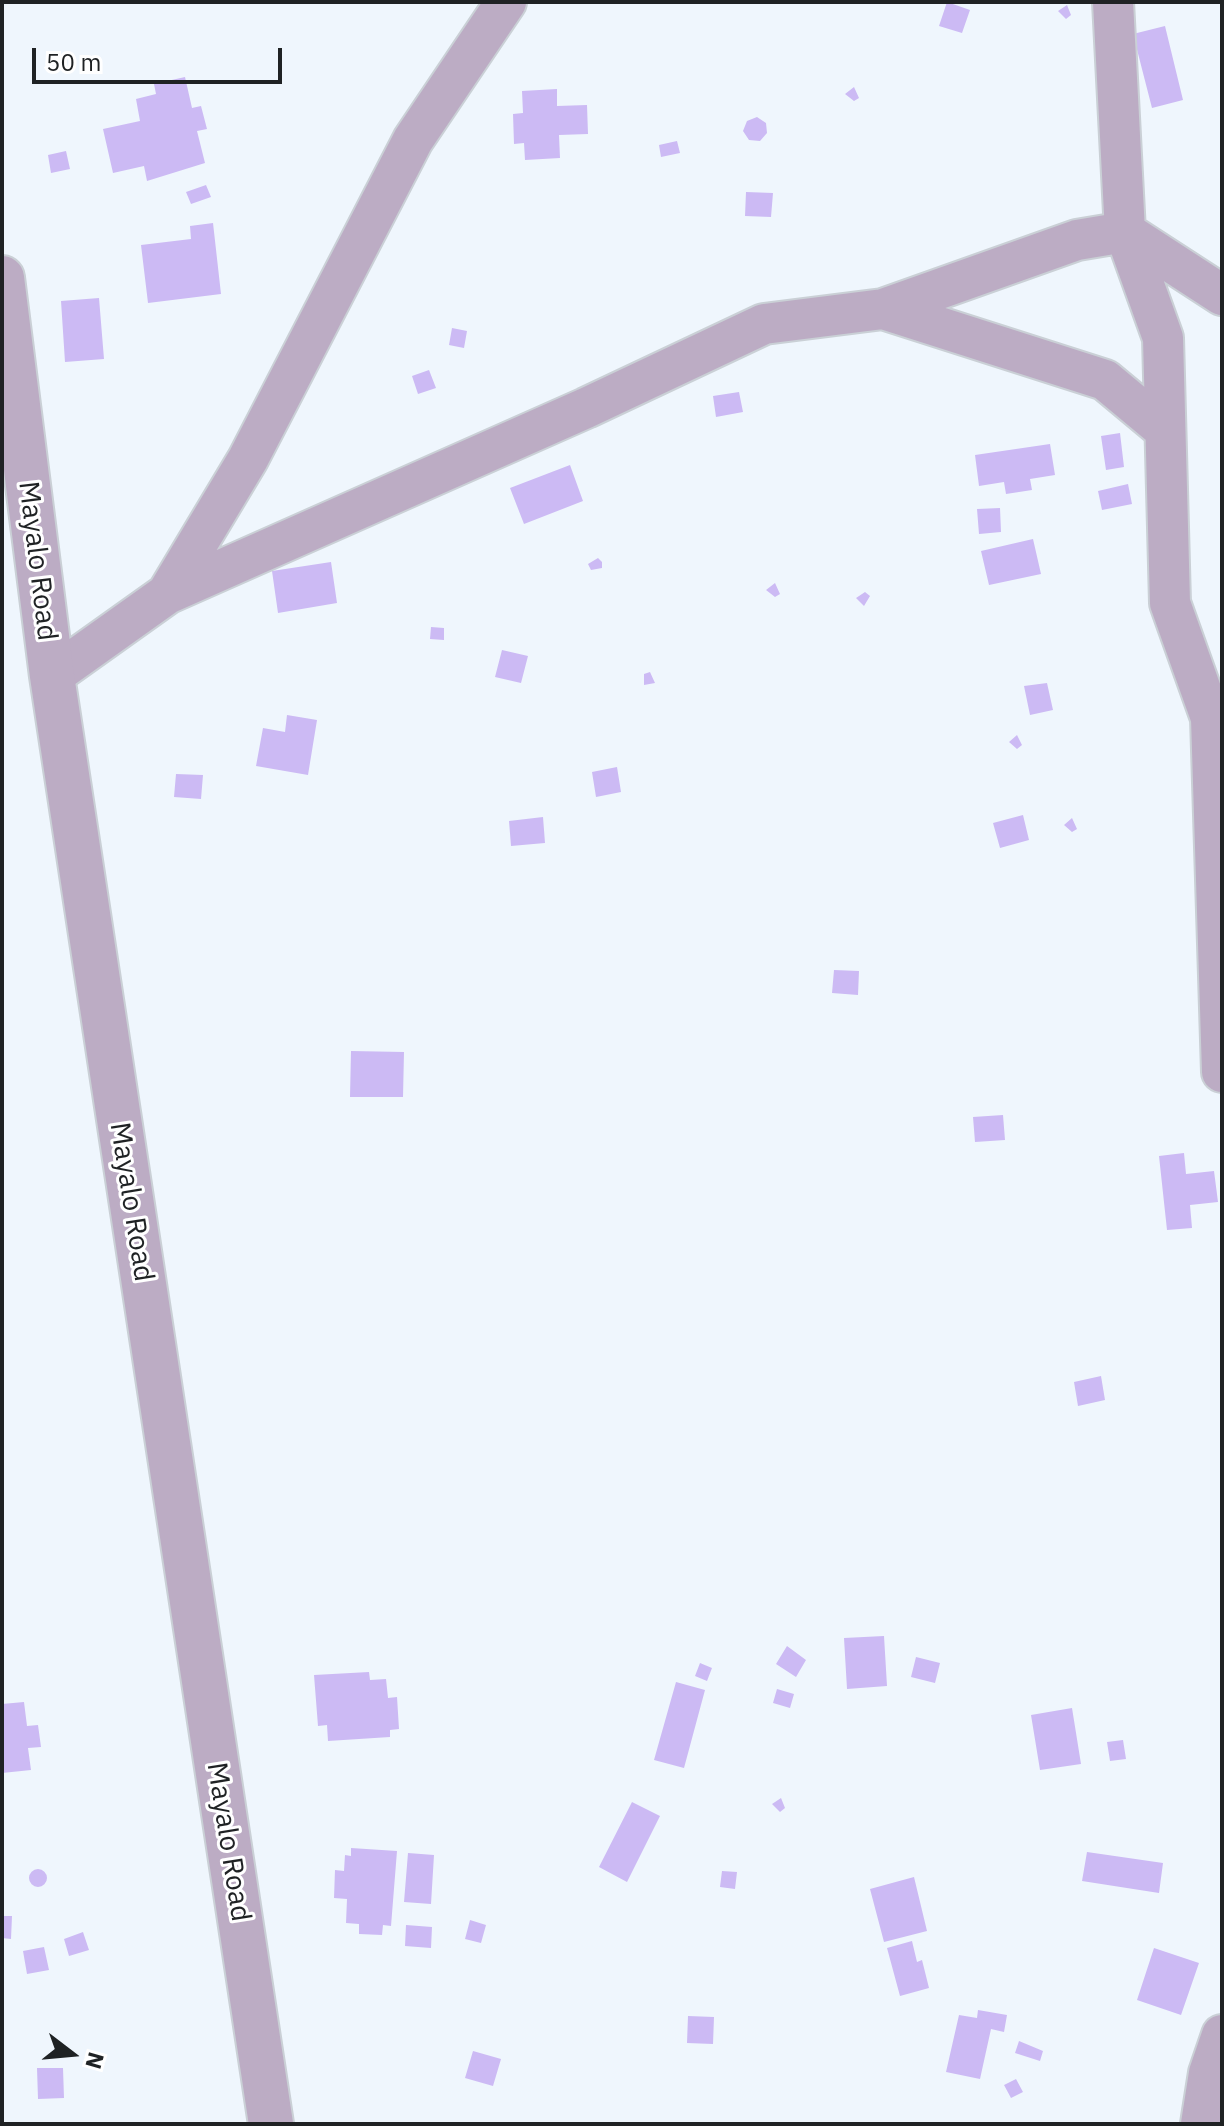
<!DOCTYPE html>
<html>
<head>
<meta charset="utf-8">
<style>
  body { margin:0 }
  #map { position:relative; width:1224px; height:2126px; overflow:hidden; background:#eff6fd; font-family:"IBM Plex Sans",sans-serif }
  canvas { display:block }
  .frame { position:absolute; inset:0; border:4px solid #1f2224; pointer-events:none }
  .north { position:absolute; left:32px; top:2014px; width:80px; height:80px; -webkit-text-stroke:6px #fff; paint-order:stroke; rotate:106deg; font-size:22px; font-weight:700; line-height:32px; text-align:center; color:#1f2224 }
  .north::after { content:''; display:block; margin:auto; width:28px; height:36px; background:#1f2224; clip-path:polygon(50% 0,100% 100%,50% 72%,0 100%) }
  .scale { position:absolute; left:32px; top:48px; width:250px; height:36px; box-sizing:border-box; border:4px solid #1f2224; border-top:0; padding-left:10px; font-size:24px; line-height:28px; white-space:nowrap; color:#1f2224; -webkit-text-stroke:6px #fff; paint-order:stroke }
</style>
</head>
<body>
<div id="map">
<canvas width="1224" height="2126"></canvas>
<div class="frame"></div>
<div class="north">N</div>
<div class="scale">50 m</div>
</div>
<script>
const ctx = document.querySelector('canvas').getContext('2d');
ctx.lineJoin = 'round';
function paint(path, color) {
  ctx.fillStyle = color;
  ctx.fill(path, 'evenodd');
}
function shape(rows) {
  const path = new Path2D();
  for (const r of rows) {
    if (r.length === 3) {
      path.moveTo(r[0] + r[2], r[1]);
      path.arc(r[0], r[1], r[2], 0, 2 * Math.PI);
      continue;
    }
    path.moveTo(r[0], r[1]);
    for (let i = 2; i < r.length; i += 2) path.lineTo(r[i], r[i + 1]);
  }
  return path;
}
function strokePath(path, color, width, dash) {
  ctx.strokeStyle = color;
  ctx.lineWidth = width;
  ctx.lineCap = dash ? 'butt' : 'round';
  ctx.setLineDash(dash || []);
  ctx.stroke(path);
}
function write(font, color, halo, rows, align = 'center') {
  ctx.font = font + ' "IBM Plex Sans",sans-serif';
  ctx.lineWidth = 6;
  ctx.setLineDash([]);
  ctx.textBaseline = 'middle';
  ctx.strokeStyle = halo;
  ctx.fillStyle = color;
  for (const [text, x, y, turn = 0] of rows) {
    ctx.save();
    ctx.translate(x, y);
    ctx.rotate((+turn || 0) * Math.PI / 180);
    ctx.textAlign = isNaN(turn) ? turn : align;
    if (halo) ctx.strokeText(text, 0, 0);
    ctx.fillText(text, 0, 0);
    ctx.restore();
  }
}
const building = shape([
  [947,2,970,10,962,33,939,26],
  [1067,5,1071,15,1066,19,1058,11],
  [1165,26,1183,100,1152,108,1133,34],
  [185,77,192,108,201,106,207,129,197,131,205,163,147,181,144,166,113,173,103,129,140,121,136,99,156,94,154,84],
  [854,87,859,98,854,101,845,94],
  [557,89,557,106,587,105,588,134,559,135,560,158,525,160,524,143,514,144,513,114,523,113,522,91],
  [757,117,766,123,767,133,760,141,749,140,743,131,747,121],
  [677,141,680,153,661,157,659,145],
  [66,151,70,169,51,173,48,155],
  [206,185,211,197,191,204,186,192],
  [746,192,773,193,771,217,745,216],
  [213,223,221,294,148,303,141,245,191,239,190,226],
  [99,298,104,359,65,362,61,301],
  [452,328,467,331,464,348,449,345],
  [429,370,436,388,418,394,412,376],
  [739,392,743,412,716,417,713,396],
  [1120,433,1124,467,1106,470,1101,436],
  [1050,444,1055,475,1030,479,1032,490,1006,494,1004,482,979,486,975,455],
  [570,465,583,501,524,524,510,488],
  [1128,484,1132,504,1102,510,1098,491],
  [1000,508,1001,532,979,534,977,509],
  [1033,539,1041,574,989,585,981,551],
  [598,558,602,562,602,568,591,570,588,564],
  [331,562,337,603,278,613,272,571],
  [775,583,780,594,775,597,766,590],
  [865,592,870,596,864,606,856,598],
  [431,627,444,628,444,640,430,639],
  [502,650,528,656,521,683,495,677],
  [650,672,655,683,644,685,644,674],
  [1047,683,1053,710,1030,715,1024,686],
  [287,715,317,720,308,775,256,766,263,728,285,732],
  [1017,735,1022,745,1017,749,1009,742],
  [617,767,621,792,596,797,592,772],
  [176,774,203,775,201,799,174,797],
  [1023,815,1029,840,1000,848,993,823],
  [543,817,545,843,511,846,509,821],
  [1072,818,1077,829,1072,832,1064,825],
  [834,970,859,971,858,995,832,993],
  [351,1051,404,1052,403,1097,350,1097],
  [1003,1115,1005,1140,975,1142,973,1117],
  [1184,1153,1186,1174,1214,1171,1218,1202,1190,1205,1192,1228,1167,1230,1159,1156],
  [1101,1376,1105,1400,1078,1406,1074,1382],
  [884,1636,887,1686,847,1689,844,1638],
  [787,1646,806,1660,796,1677,776,1664],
  [916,1657,940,1663,935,1683,911,1677],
  [700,1663,712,1668,707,1681,695,1676],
  [369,1672,370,1680,386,1679,388,1698,397,1697,399,1729,390,1730,390,1737,328,1741,327,1725,318,1726,314,1675],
  [676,1682,705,1690,684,1768,654,1760],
  [777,1689,794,1694,790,1708,773,1703],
  [24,1702,27,1726,38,1725,41,1747,28,1748,31,1770,2,1773,2,1704],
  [1072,1708,1081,1764,1040,1770,1031,1715],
  [1123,1740,1126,1759,1110,1761,1107,1742],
  [781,1798,785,1808,780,1812,772,1804],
  [632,1802,660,1816,627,1882,599,1867],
  [351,1848,397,1851,391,1926,383,1925,382,1935,359,1934,359,1924,346,1923,347,1899,334,1898,335,1870,344,1871,345,1855,351,1856],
  [1087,1852,1163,1863,1159,1893,1082,1881],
  [408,1853,434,1855,431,1904,404,1902],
  [38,1878,9],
  [722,1871,737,1872,735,1889,720,1887],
  [914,1877,927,1931,884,1942,870,1889],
  [2,1916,12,1916,11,1939,2,1938],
  [470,1920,486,1925,481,1943,465,1939],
  [406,1925,432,1927,431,1948,405,1946],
  [83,1932,89,1950,69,1956,64,1939],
  [912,1941,917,1962,922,1960,929,1988,900,1996,887,1948],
  [44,1947,49,1970,27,1974,23,1951],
  [1154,1948,1199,1963,1181,2015,1137,2000],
  [978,2010,1007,2015,1004,2032,991,2029,980,2079,946,2072,959,2015,977,2018],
  [688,2016,714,2017,713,2044,687,2043],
  [1019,2041,1043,2051,1040,2061,1015,2053],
  [473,2051,501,2059,493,2086,465,2078],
  [37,2068,63,2068,64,2098,38,2099],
  [1016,2079,1023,2092,1011,2098,1004,2085]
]);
const minor = shape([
  [1113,2,1125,232,1163,338,1170,603,1211,718,1222,1072],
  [883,309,1077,240,1125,232,1222,295],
  [167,594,586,408,764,324,883,309,1105,380,1165,430],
  [52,676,167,594,248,459,413,140,506,2],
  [1201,2124,1209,2073,1222,2035]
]);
const tertiary = shape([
  [2,278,52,676,271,2124]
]);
const streetNames = [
  ["Mayalo Road",37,561,83],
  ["Mayalo Road",131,1202,81],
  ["Mayalo Road",228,1842,81]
];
paint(building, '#ccbaf4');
strokePath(minor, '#cad0d6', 44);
strokePath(tertiary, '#cad0d6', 48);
strokePath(minor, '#bcacc4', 40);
strokePath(tertiary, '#bcacc4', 44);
write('28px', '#1f2224', '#fff', streetNames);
</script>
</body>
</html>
